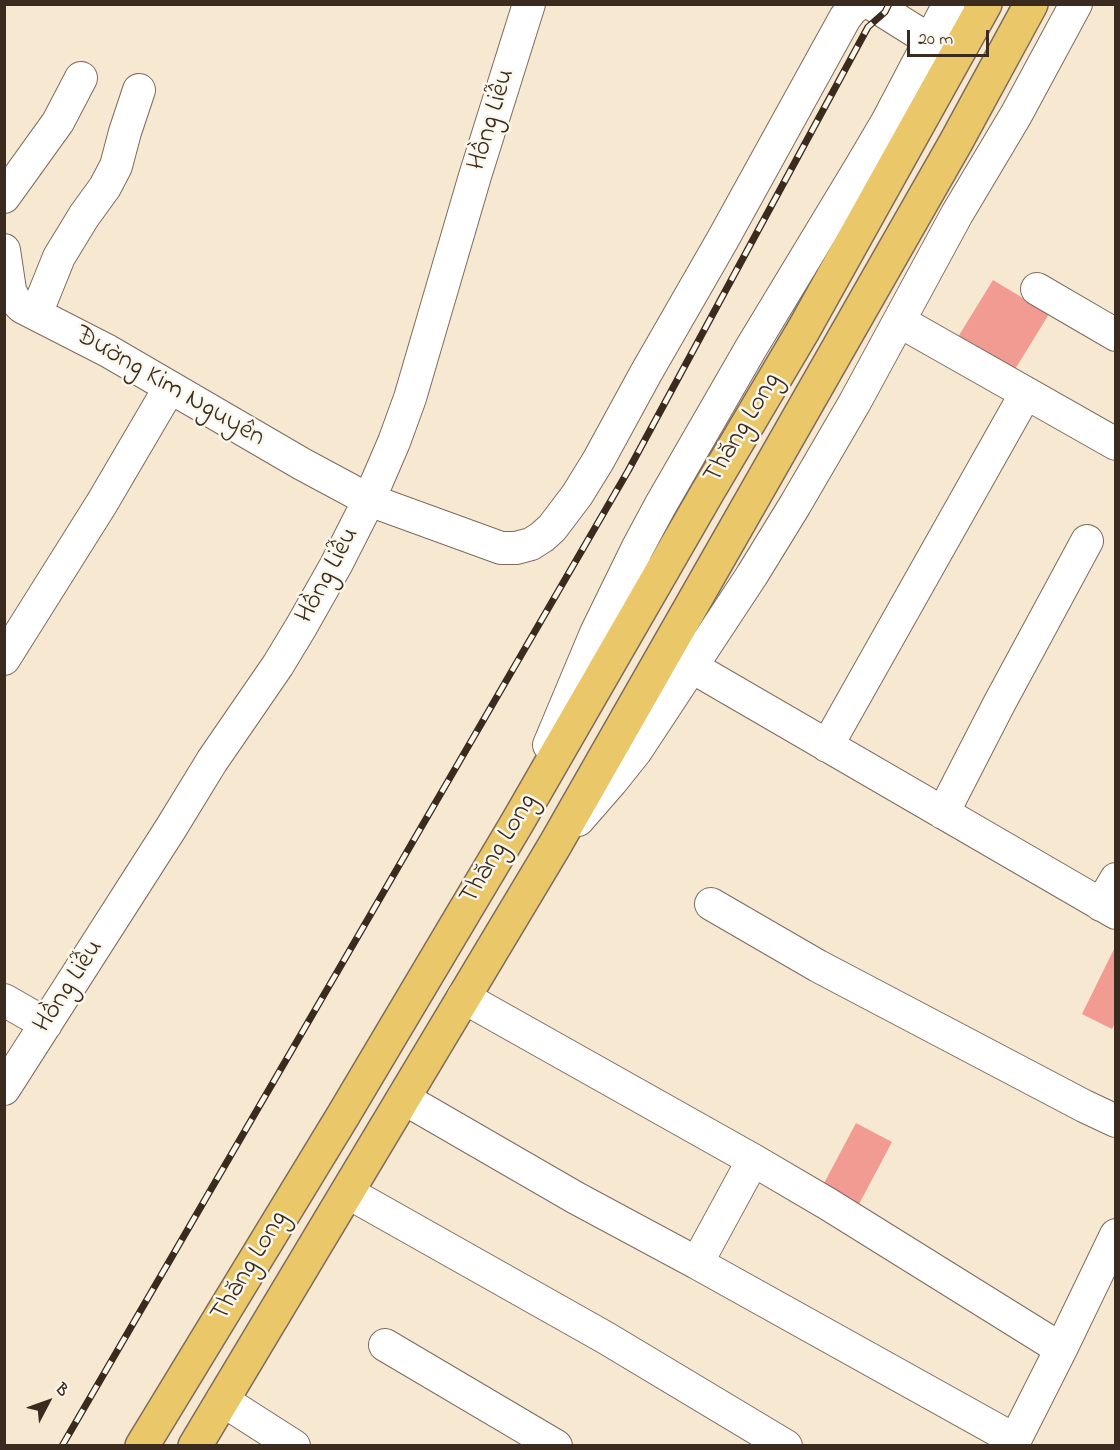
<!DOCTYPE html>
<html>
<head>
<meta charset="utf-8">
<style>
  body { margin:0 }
  #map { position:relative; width:1120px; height:1450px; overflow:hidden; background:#f7e8d2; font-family:"Indie Flower",sans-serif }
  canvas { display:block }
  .frame { position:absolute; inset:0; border:6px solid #3b2a1e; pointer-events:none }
  .north { position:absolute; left:18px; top:1372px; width:60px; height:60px; -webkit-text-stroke:4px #fbf7ec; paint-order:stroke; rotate:49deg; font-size:16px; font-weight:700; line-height:24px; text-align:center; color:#3b2a1e }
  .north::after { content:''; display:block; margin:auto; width:21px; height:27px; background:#3b2a1e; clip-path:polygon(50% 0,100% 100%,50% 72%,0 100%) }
  .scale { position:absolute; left:907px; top:30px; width:82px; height:27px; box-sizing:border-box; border:3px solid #3b2a1e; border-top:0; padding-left:8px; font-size:18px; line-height:21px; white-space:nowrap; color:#3b2a1e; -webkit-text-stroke:4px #fbf7ec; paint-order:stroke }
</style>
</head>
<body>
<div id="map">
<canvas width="1120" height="1450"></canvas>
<div class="frame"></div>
<div class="north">B</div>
<div class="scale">20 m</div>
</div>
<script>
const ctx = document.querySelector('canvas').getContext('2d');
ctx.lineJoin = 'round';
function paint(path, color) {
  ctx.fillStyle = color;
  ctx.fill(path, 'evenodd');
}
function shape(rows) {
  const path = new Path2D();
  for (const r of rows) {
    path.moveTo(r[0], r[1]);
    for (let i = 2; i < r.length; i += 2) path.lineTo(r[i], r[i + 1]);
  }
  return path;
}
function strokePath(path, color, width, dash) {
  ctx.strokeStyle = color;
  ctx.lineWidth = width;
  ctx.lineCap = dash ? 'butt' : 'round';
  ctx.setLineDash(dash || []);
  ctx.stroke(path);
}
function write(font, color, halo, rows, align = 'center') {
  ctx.font = font + ' "Indie Flower",sans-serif';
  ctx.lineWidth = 5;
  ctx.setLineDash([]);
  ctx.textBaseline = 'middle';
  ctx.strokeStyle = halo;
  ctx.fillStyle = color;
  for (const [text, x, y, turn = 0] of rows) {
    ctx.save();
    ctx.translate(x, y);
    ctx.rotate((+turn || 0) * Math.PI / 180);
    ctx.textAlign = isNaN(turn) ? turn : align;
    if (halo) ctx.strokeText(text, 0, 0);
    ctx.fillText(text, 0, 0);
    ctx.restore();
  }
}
const building = shape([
  [993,280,1049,314,1014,371,958,337],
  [1116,945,1116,1021,1112,1029,1082,1014],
  [856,1123,892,1142,858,1206,822,1187]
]);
const minor = shape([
  [872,4,915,31],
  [4,197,58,122,81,78],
  [4,250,10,290,14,299,22,307,108,351,302,464,369,500,501,548,516,548,531,544,542,537,552,528,577,495,598,461,646,373,723,239,845,18,852,9,859,4],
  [1037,289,1116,335],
  [36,314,59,257,84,216,105,187,116,166,125,132,139,90],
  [899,321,1116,444],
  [4,659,102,503,170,387],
  [692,667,1116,913],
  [549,745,596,633,638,547,660,506,751,348,861,166,887,122,949,4],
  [827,746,1026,393],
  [943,813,999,704,1087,541],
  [578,820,612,781,636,751,752,575,795,505,855,402,957,214,1016,115,1076,4],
  [711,904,818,966,1084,1106,1116,1121],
  [1101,905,1116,879],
  [463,997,753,1160,828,1204,1061,1349],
  [4,1000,46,1024],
  [4,1089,171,828,212,761,278,665,301,627,336,565,369,500,394,442,410,398,475,176,529,4],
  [403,1098,576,1198,697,1263],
  [753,1160,697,1263,1015,1440],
  [347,1192,606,1338,786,1446],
  [385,1345,556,1446],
  [222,1400,294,1446],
  [1012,1446,1061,1349,1116,1235]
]);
const major = shape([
  [142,1446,344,1114,517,823,707,493,804,329,985,4],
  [195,1446,555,845,956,142,1031,4]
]);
const rail = shape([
  [62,1446,628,471,868,27,885,12,889,4]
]);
const streetNames = [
  ["Hồng Liễu",493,120,-73],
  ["Đường Kim Nguyên",169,388,30],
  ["Thăng Long",744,429,-59],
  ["Hồng Liễu",329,576,-62],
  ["Thăng Long",500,850,-59],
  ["Hồng Liễu",70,987,-57],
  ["Thăng Long",251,1267,-59]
];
paint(building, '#f19b93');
strokePath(minor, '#7d6c5d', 34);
strokePath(major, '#7d6c5d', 36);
strokePath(minor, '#fff', 32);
strokePath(major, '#eac769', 33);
strokePath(rail, '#3b2a1e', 7);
strokePath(rail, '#fbf7ec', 4.5, [14]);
write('27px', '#3b2a1e', '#fbf7ec', streetNames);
</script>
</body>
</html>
